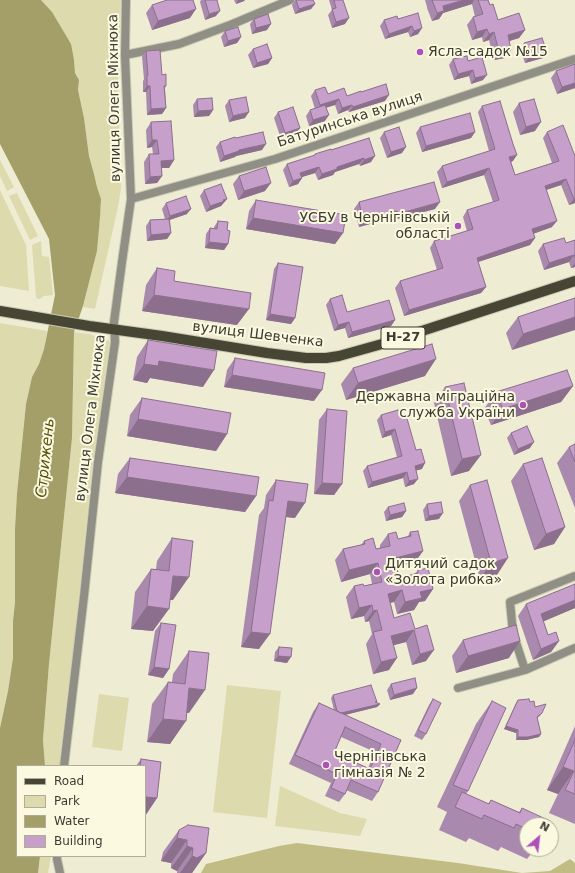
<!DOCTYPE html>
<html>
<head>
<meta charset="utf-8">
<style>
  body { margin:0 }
  #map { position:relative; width:575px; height:873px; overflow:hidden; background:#eeecd3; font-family:"DejaVu Sans",sans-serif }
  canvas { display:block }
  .legend { position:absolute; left:16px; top:765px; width:130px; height:92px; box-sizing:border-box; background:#fbf9e0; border:1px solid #afad9a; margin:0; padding:5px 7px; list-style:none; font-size:12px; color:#3d3c32 }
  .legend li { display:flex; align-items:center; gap:8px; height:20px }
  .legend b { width:20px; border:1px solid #afad9a }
  .north { position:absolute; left:519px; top:817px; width:40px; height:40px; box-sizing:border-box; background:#fbf9e0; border:1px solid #afad9a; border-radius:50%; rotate:28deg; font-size:11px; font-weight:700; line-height:16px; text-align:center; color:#3d3c32 }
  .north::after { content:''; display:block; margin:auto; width:14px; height:18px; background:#ae50b9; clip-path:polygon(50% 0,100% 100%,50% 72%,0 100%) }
</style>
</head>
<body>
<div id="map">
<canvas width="575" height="873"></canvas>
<ul class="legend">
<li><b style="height:5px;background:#474634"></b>Road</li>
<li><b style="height:11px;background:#dddaae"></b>Park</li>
<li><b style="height:11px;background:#a49f68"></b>Water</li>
<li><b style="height:11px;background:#c69fca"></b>Building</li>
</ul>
<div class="north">N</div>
</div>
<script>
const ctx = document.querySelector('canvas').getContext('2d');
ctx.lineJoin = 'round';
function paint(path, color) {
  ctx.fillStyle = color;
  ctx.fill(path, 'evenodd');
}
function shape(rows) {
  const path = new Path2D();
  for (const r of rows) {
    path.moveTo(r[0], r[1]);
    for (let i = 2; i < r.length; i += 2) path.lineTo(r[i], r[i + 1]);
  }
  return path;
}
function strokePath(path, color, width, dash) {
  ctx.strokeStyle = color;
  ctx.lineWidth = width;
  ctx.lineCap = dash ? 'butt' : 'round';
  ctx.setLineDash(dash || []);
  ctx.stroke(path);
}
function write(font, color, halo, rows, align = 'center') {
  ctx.font = font + ' "DejaVu Sans",sans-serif';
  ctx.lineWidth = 4;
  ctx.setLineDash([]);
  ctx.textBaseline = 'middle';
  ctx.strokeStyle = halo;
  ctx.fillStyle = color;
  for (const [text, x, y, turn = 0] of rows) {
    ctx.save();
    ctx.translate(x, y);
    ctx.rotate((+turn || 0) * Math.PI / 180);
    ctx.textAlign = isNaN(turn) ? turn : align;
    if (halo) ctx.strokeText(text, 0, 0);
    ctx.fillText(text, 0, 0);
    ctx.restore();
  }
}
const green = shape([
  [41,0,121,0,118,85,121,188,118,207,95,309,83,307,97,251,101,199,97,187,94,174,89,156,84,118,78,90,79,80,75,73,74,60],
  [0,160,14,187,7,191,0,176],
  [0,190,26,245,29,291,0,286],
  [17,193,38,236,30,240,9,196],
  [41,241,42,256,49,257,53,295,44,296,40,299,38,299,36,297,32,245],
  [0,323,47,331,44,349,39,364,32,377,26,404,17,493,15,529,15,602,13,621,13,658,8,691,0,728],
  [74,332,89,334,110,341,92,468,76,625,61,747,60,766,45,766,43,740,49,664,72,438],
  [227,685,281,691,267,818,213,812],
  [99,694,129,698,122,751,92,747],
  [280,786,340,813,367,819,360,836,275,826],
  [40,856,51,856,48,873,38,873]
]);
const forest = shape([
  [297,843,458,863,522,873,550,871,570,859,575,863,575,873,201,873,206,864,279,846]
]);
const water = shape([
  [0,0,41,0,52,12,71,44,74,60,75,73,79,80,78,90,84,118,89,156,94,174,97,187,101,199,100,217,97,251,83,306,74,332,72,438,49,664,43,740,45,766,17,766,17,856,40,856,38,873,0,873,0,728,8,691,13,658,13,621,15,602,15,529,17,493,26,404,32,377,39,364,44,349,55,295,49,239,0,144]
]);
const minor = shape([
  [125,55,179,44,230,25,290,0],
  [131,199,275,159,575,59],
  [525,670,513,633,510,602,575,576],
  [458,688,525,670,575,648],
  [64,766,84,596,98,462,115,342,114,322,122,262,131,199,125,55,126,0],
  [57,856,57,859,60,873]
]);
const primary = shape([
  [0,311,89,326,162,336,267,353,306,358,326,358,339,356,382,344,575,281]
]);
const wall = shape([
  [201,0,217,0,216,16,205,20,200,2],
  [234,0,245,0,244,1,236,4],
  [295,0,313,0,315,4,311,9,295,14,292,5],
  [329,0,343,0,345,24,332,28,328,15,332,10],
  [425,0,488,0,490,5,498,20,525,30,519,38,509,41,511,50,505,58,494,60,489,40,483,42,482,37,472,40,467,25,473,17,475,17,472,4,443,13,439,19,432,21,427,8,427,7],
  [152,5,190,18,152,30,146,13],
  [254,19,267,30,252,34,250,24],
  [398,19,422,28,418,34,410,37,408,32,385,39,380,26,384,20],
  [225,31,241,37,237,43,224,47,221,37],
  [524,43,547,52,543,58,525,63,520,49],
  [253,49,272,58,268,64,253,68,248,55],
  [146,51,162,75,166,86,165,88,166,108,162,114,147,115,146,92,143,92,143,81,144,79,142,57],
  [453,59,468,61,483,80,471,84,469,76,454,80,449,65],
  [575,64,575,88,557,94,551,78,556,71],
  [315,90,328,94,347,96,361,92,385,101,349,112,348,110,338,114,335,105,326,107,325,121,309,126,306,116,310,110,315,109,311,96],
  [197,99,213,110,209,116,194,117,193,105],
  [229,100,245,118,229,122,225,106],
  [519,103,535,131,520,135,513,112],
  [482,106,513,161,511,162,515,175,552,163,543,138,547,132,575,156,575,203,569,205,561,185,546,190,552,227,533,234,535,238,530,245,478,262,486,287,481,293,404,316,395,288,400,281,437,270,430,248,434,241,467,231,463,217,467,210,493,202,484,175,442,188,437,172,442,166,489,151,478,112],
  [278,112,296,134,281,139,274,118],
  [151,122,174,160,169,168,162,168,162,176,157,183,145,184,144,162,149,154,153,154,152,147,147,148,146,130],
  [420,127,475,132,471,138,422,152,416,133],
  [384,132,402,153,387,158,380,138],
  [236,138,262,150,236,156,235,157,220,162,216,147,220,142],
  [369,138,371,162,360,166,359,164,335,172,333,175,318,180,315,173,301,177,302,178,298,184,289,187,283,170,287,164,314,156,315,154,331,150],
  [239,176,265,191,238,200,233,184],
  [204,190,227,199,221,206,206,212,200,196],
  [256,200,343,233,335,244,246,229,249,211],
  [359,202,435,209,393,220,392,218,359,227,354,209],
  [166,203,187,214,170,220,171,233,167,239,147,241,146,226,150,220,165,219,162,209],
  [218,221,227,230,228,244,224,250,205,248,206,234,210,228,214,229,214,227],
  [575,240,575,267,571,268,569,262,544,270,538,251,543,244,566,243],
  [278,263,295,318,291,324,266,320,274,269],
  [157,268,174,281,237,325,142,311,146,285],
  [575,298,512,350,506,333,518,317],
  [330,299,347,312,395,320,391,326,348,338,345,328,334,331,326,305],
  [148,340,203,387,150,378,147,383,133,380,137,357],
  [235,358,314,401,224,387,227,370],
  [353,368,425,376,346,400,341,384],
  [573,386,561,402,491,425,484,409,496,392],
  [445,387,469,471,451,476,434,403],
  [142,398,227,434,216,451,127,436,130,415],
  [327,409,342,484,334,495,314,494,319,420],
  [381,415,400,417,422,469,416,470,414,484,405,487,403,478,368,488,363,471,367,466,397,457,391,435,382,438,377,420],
  [511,433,530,448,514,455,507,438],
  [575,444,575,508,557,463,569,447],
  [130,458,256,496,245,512,115,493,118,474],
  [523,464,565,527,554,544,534,550,511,481],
  [276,480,295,518,286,517,259,649,241,647,259,515,264,508,266,495],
  [470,485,497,575,480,579,459,501],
  [427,504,439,519,425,521,423,510],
  [388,507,406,511,402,517,386,521,384,512],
  [410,532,423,551,415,562,397,567,399,578,415,574,418,570,433,589,425,601,419,602,414,610,397,614,394,602,390,603,394,618,415,629,426,661,412,665,406,642,393,645,389,670,373,674,366,644,372,634,369,621,365,622,364,616,351,619,346,597,354,586,364,586,372,584,370,574,341,582,335,560,343,549,361,545,364,541,376,549,380,548,380,545,388,534,398,539,408,536],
  [172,538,173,600,170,600,153,631,131,629,135,592,151,569,156,569,157,561],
  [526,604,575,608,543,621,548,635,559,641,551,652,533,660,518,616],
  [161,623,169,669,163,678,148,675,155,631],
  [463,640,509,658,456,673,452,656],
  [279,647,287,663,274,661,275,652],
  [189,651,189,713,187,713,170,744,147,742,152,704,168,682,172,682,173,674],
  [391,684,413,694,390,700,387,690],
  [333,695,376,703,380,704,377,707,345,715,401,740,378,792,372,801,346,790,345,794,339,802,325,796,331,783,289,764,313,712,319,703,334,710,331,698],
  [341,737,375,752,368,768,334,753],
  [433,699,426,734,422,740,414,736,429,705],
  [518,700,530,702,542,713,540,716,537,718,541,734,539,737,526,740,516,740,516,733,504,729,516,703],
  [492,701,468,791,466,794,488,804,491,800,519,812,522,808,527,825,527,849,535,849,527,859,501,847,498,851,469,838,466,842,439,830,447,812,437,807,476,724],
  [575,726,575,824,549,813,558,794,547,790],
  [141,759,161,762,157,798,145,816,145,766,136,766],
  [179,830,206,853,192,873,177,873,177,871,171,868,171,863,161,861,163,852]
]);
const shadedWall = shape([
  [238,0,245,0,244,1,236,4],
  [464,0,474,0,472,4,443,13,439,19,432,21,443,6],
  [315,4,311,9,295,14,299,9],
  [196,9,190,18,152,30,158,21],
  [220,11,216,16,205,20,209,14],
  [349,18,345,24,332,28,336,22],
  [271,24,267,30,252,34,256,28],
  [412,26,408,32,385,39,389,34],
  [422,28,418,34,410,37,414,31],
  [487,29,482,37,472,40,477,32],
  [525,30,519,38,503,43,508,35],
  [494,32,489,40,483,42,489,34],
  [241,37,237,43,224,47,228,41],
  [511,50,505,58,494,60,499,52],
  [547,52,543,58,525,63,529,57],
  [272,58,268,64,253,68,257,63],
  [473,70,469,76,454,80,458,74],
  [487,75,483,80,471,84,475,78],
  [575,83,575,88,557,94,562,87],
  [147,86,150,86,146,92,143,92],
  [389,95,385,101,349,112,353,107],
  [339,99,335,105,316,111,320,105],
  [352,105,348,110,338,114,342,108],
  [166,108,162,114,147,115,151,109],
  [213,110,209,116,194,117,198,111],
  [249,112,245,118,229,122,233,116],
  [329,115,325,121,309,126,313,120],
  [541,122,535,131,520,135,526,127],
  [300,128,296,134,281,139,285,133],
  [475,132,471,138,422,152,426,146],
  [152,140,157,140,152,147,147,148],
  [266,144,262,150,236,156,235,157,220,162,224,156,239,150],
  [406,147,402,153,387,158,391,152],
  [517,155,513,161,505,164,509,157],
  [375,156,371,162,360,166,364,160],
  [364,158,359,164,335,172,333,175,318,180,322,174,337,167],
  [174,160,169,168,156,168,161,161],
  [319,167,315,173,296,179,300,173],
  [489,168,484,175,442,188,447,182],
  [162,176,157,183,145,184,150,177],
  [302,178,298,184,289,187,293,181],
  [566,179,561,185,540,192,545,186],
  [271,183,265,191,238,200,244,191],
  [575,198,575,203,569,205,574,199],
  [227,199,221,206,206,212,210,206],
  [440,202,435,209,393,220,398,214],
  [191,209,187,214,166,221,170,216],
  [397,211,392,218,359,227,363,220],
  [253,218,343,233,335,244,246,229],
  [557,221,552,227,527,236,532,229],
  [171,233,167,239,147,241,151,235],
  [535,238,530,245,472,264,477,258],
  [209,242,228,244,224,250,205,248],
  [574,255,569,262,544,270,549,263],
  [575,263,575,267,571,268],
  [486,287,481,293,404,316,409,310],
  [154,295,249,309,237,325,142,311],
  [270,314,295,318,291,324,266,320],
  [575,317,575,330,512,350,523,334],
  [395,320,391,326,348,338,352,332],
  [349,322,345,328,334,331,338,325],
  [436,359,425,376,346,400,358,383],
  [159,361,214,370,203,387,150,378,147,383,133,380,144,364],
  [232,375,322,390,314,401,224,387],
  [573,386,561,402,491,425,503,409],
  [138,419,227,434,216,451,127,436],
  [395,429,391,435,382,438,385,432],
  [534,442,530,448,514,455,518,449],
  [481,455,469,471,451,476,462,459],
  [425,463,422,469,411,472,415,466],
  [407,472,403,478,368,488,372,482],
  [127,477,256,496,245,512,115,493],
  [418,479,414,484,405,487,409,481],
  [322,483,342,484,334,495,314,494],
  [288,501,305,503,295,518,277,516],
  [406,511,402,517,386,521,390,515],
  [443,513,439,519,425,521,429,516],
  [565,527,554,544,534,550,546,534],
  [423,551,415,562,387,569,395,558],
  [508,558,497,575,480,579,491,563],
  [378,563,370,574,341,582,349,570],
  [173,576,189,577,173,600,157,599],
  [433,589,425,601,419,602,414,610,397,614,405,602,420,592],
  [402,590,394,602,380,605,388,594],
  [575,600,575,608,533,626,541,614],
  [372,605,364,616,351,619,359,608],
  [147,606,169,609,153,631,131,629],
  [377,610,369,621,365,622,373,611],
  [414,630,406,642,383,648,391,636],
  [251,632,270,634,259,649,241,647],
  [520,641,509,658,456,673,468,656],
  [559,641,551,652,533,660,541,649],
  [434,650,426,661,412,665,420,654],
  [278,656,291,657,287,663,274,661],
  [397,658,389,670,373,674,381,662],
  [154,667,169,669,163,678,148,675],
  [189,688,205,690,189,713,173,711],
  [417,688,413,694,390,700,394,695],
  [380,704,377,707,336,717,338,714],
  [163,719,186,721,170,744,147,742],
  [506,726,518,730,516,733,504,729],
  [541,734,539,737,526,740,516,740,518,737],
  [563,767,574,771,558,794,547,790],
  [145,797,157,798,145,816],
  [177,838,187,840,171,863,161,861],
  [187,846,193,848,177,871,171,868],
  [206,853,192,873,180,873,192,856]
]);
const building = shape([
  [167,0,193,0,196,9,158,21,152,5,167,0],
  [205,0,217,0,220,11,209,14,205,0],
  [296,0,313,0,315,4,299,9,296,0],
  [334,0,343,0,349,18,336,22,332,9,336,8,334,0],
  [432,0,464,0,443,6,444,11,437,13,432,0],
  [478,0,488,0,490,5,493,4,498,20,519,13,525,30,508,35,511,50,499,52,494,32,489,34,487,29,477,32,473,17,483,14,478,0],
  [418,13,422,28,414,31,412,26,389,34,384,20,397,16,398,19,418,13],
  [268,14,271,24,256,28,254,19,268,14],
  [238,27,241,37,228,41,225,31,238,27],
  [542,38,547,52,529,57,524,43,542,38],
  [267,44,272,58,257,63,253,49,267,44],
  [160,50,162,75,166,74,166,86,164,86,166,108,151,109,150,86,147,86,147,75,148,75,146,51,160,50],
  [467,56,468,61,482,57,487,75,475,78,473,70,458,74,453,59,467,56],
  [575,64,575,83,562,87,556,71,575,64],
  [386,84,389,95,353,107,352,105,342,108,339,99,320,105,315,90,325,87,328,94,344,88,347,96,361,91,361,92,386,84],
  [246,97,249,112,233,116,229,100,246,97],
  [212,98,213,110,198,111,197,99,212,98],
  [534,99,541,122,526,127,519,103,534,99],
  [500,101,513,144,517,155,509,157,515,175,559,161,547,132,563,125,575,156,575,198,574,199,566,179,545,186,557,221,532,229,535,238,477,258,486,287,409,310,400,281,443,268,434,241,473,229,467,210,499,200,489,168,447,182,442,166,495,149,482,106,500,101],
  [325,105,329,115,313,120,310,110,325,105],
  [293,107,300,128,285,133,278,112,293,107],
  [470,113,475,132,426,146,420,127,470,113],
  [171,121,174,160,161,161,162,176,150,177,149,154,159,154,157,140,152,140,151,122,171,121],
  [399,127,406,147,391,152,384,132,399,127],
  [263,132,266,144,239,150,239,151,224,156,220,142,235,137,236,138,263,132],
  [369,138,375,156,364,160,364,158,337,167,337,169,322,174,319,167,300,173,302,178,293,181,287,164,315,155,315,154,331,149,331,150,369,138],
  [266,167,271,183,244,191,239,176,266,167],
  [434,182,440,202,398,214,397,211,363,220,359,202,434,182],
  [221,184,227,199,223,200,225,201,210,206,204,190,221,184],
  [186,196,191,209,170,216,166,203,186,196],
  [256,200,346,215,343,233,253,218,256,200],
  [169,219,171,233,151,235,150,220,169,219],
  [218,221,228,222,227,230,230,231,228,244,209,242,210,228,217,229,218,221],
  [564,238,566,243,575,240,575,258,574,255,549,263,543,244,564,238],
  [278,263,303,267,295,318,270,314,278,263],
  [157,268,175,271,174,281,251,293,249,309,154,295,157,268],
  [342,295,347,312,389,300,395,320,352,332,349,322,338,325,330,299,342,295],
  [575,298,575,317,523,334,518,317,575,298],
  [148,340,217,351,214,370,159,361,158,366,144,364,148,340],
  [432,344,436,359,358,383,353,368,432,344],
  [235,358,325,373,322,390,232,375,235,358],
  [567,370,573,386,503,409,496,392,567,370],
  [464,383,481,455,462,459,445,387,464,383],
  [142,398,231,413,227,434,138,419,142,398],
  [327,409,347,411,342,484,322,483,327,409],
  [398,410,400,417,406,415,416,450,421,449,425,463,415,466,418,479,409,481,407,472,372,482,367,466,402,456,395,429,385,432,381,415,398,410],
  [527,426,534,442,518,449,511,433,527,426],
  [575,444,575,462,569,447,575,444],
  [130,458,259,477,256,496,127,477,130,458],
  [542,458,565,527,546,534,523,464,542,458],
  [276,480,308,484,305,503,288,501,270,634,251,632,269,500,273,501,276,480],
  [487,480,508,558,491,563,470,485,487,480],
  [441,502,443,513,429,516,427,504,441,502],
  [404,503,406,511,390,515,388,507,404,503],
  [418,531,423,551,395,558,399,578,418,573,418,570,428,568,433,589,420,592,422,598,405,602,402,590,388,594,394,618,410,613,415,629,427,625,434,650,420,654,414,630,391,636,397,658,381,662,373,632,382,630,377,610,373,611,372,605,359,608,354,586,363,584,364,586,382,582,378,563,349,570,343,549,365,544,364,541,373,538,376,549,390,546,388,534,396,532,398,539,411,536,410,532,418,531],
  [172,538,193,541,189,577,173,576,169,609,147,606,151,569,169,571,172,538],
  [575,584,575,600,541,614,548,635,556,632,559,641,541,649,526,604,575,584],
  [161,623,176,625,169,669,154,667,161,623],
  [516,625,520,641,468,656,463,640,516,625],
  [279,647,292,648,291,657,278,656,279,647],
  [189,651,209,653,205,690,189,688,186,721,163,719,168,682,185,684,189,651],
  [415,678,417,688,394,695,391,684,415,678],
  [371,685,377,702,375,702,380,704,341,713,337,711,333,695,371,685],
  [433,699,441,703,426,734,418,730,433,699],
  [529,699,530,702,534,701,535,707,546,704,542,713,537,717,541,734,528,737,518,737,518,730,506,726,518,700,529,699],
  [492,701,506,708,468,791,453,785,492,701],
  [319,703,401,740,378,792,351,780,345,794,331,788,337,774,295,755,319,703],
  [345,727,381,744,370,769,334,753,345,727],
  [575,740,575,794,565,790,574,771,563,767,575,740],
  [141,759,161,762,157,798,145,797,145,766,140,766,141,759],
  [462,792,489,804,491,800,520,813,522,808,550,821,549,825,527,825,527,829,516,824,514,828,484,815,482,819,455,807,462,792],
  [188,825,209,828,206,853,197,858,192,856,193,848,187,846,187,840,177,838,179,830,188,825]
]);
const markers = [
  [420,52,4,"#ae50b9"],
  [458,226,4,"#ae50b9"],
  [523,405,4,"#ae50b9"],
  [377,572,4,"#ae50b9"],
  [326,765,4,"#ae50b9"]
];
const shields = [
  [403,338,44]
];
const shieldNames = [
  ["Н-27",403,338]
];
const poiNames = [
  ["Ясла-садок №15",428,52],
  ["УСБУ в Чернігівській",450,218,"right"],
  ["області",450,234,"right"],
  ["Державна міграційна",515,397,"right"],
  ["служба України",515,413,"right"],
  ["Дитячий садок",385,564],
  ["«Золота рибка»",385,580],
  ["Чернігівська",334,757],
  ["гімназія № 2",334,773]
];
const streetNames = [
  ["вулиця Олега Міхнюка",115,98,-91],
  ["Батуринська вулиця",350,120,-18],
  ["вулиця Шевченка",258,335,7],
  ["вулиця Олега Міхнюка",91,418,-83]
];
const waterNames = [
  ["Стрижень",46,458,-84]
];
paint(green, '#dddaae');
paint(forest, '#c1bc84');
paint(water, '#a49f68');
strokePath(minor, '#cbc9b3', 10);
strokePath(primary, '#cbc9b3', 12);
strokePath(minor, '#908f85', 8);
strokePath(primary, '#474634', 10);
paint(wall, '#aa89ae');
paint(shadedWall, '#8b6f8d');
paint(building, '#c69fca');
strokePath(building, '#8b6f8d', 1);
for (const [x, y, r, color] of markers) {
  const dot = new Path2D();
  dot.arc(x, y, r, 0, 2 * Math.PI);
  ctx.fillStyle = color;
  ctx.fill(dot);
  strokePath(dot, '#fbf9e0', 1.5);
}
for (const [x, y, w] of shields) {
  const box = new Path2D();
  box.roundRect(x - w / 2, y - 11, w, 22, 3);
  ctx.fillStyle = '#fbf9e0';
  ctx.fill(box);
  strokePath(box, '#3d3c32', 1);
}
write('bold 13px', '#3d3c32', null, shieldNames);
write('14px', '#3d3c32', '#fbf9e0', poiNames, 'left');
write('14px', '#3d3c32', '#fbf9e0', streetNames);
write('italic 15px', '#57510e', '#fbf9e0', waterNames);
</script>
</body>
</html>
